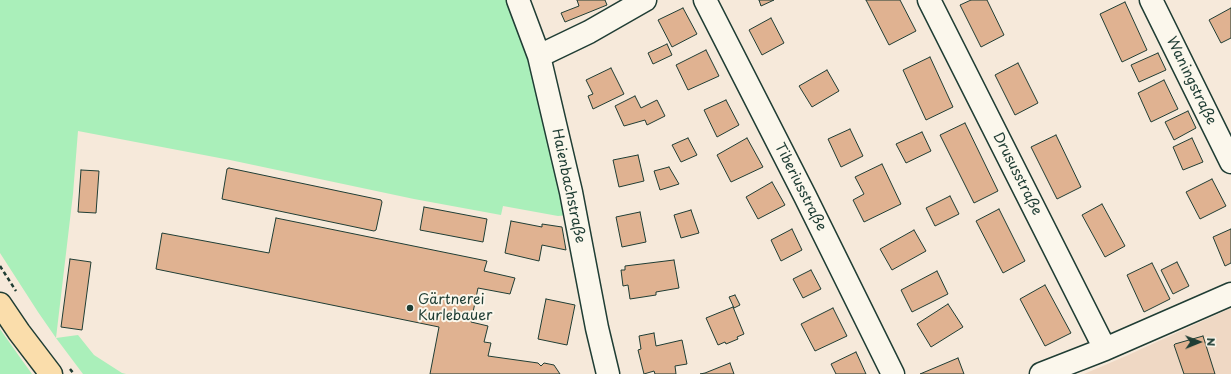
<!DOCTYPE html>
<html>
<head>
<meta charset="utf-8">
<style>
  body { margin:0 }
  #map { position:relative; width:1231px; height:374px; overflow:hidden; background:#f6e9da; font-family:"Playpen Sans",sans-serif }
  canvas { display:block }
  .north { position:absolute; left:1179px; top:322px; width:40px; height:40px; -webkit-text-stroke:3px #fbf7ec; paint-order:stroke; rotate:89deg; font-size:11px; font-weight:700; line-height:16px; text-align:center; color:#1f3d34 }
  .north::after { content:''; display:block; margin:auto; width:14px; height:18px; background:#1f3d34; clip-path:polygon(50% 0,100% 100%,50% 72%,0 100%) }
</style>
</head>
<body>
<div id="map">
<canvas width="1231" height="374"></canvas>
<div class="north">N</div>
</div>
<script>
const ctx = document.querySelector('canvas').getContext('2d');
ctx.lineJoin = 'round';
function paint(path, color) {
  ctx.fillStyle = color;
  ctx.fill(path, 'evenodd');
}
function shape(rows) {
  const path = new Path2D();
  for (const r of rows) {
    path.moveTo(r[0], r[1]);
    for (let i = 2; i < r.length; i += 2) path.lineTo(r[i], r[i + 1]);
  }
  return path;
}
function strokePath(path, color, width, dash) {
  ctx.strokeStyle = color;
  ctx.lineWidth = width;
  ctx.lineCap = dash ? 'butt' : 'round';
  ctx.setLineDash(dash || []);
  ctx.stroke(path);
}
function write(font, color, halo, rows, align = 'center') {
  ctx.font = font + ' "Playpen Sans",sans-serif';
  ctx.lineWidth = 4;
  ctx.setLineDash([]);
  ctx.textBaseline = 'middle';
  ctx.strokeStyle = halo;
  ctx.fillStyle = color;
  for (const [text, x, y, turn = 0] of rows) {
    ctx.save();
    ctx.translate(x, y);
    ctx.rotate((+turn || 0) * Math.PI / 180);
    ctx.textAlign = isNaN(turn) ? turn : align;
    if (halo) ctx.strokeText(text, 0, 0);
    ctx.fillText(text, 0, 0);
    ctx.restore();
  }
}
const built = shape([
  [1231,308,1231,374,1084,374,1126,356]
]);
const green = shape([
  [0,0,511,0,529,50,568,215,558,216,503,206,501,215,414,199,230,160,78,131,73,194,56,338,78,335,94,355,122,373,126,374,83,374,56,338,38,312,0,253],
  [0,329,19,356,32,374,0,374]
]);
const building = shape([
  [577,0,605,0,607,5,565,22,561,13,579,6,577,0],
  [759,0,774,0,761,6,759,0],
  [866,0,900,0,916,31,889,45,866,0],
  [971,0,987,0,1004,35,981,47,960,5,971,0],
  [1125,2,1147,50,1122,62,1100,14,1125,2],
  [683,8,697,34,672,47,658,20,683,8],
  [1231,8,1231,38,1221,43,1209,20,1231,8],
  [771,18,784,43,762,55,749,30,771,18],
  [667,44,672,55,653,64,648,53,667,44],
  [706,50,719,76,688,90,676,65,706,50],
  [1158,53,1166,70,1139,82,1131,65,1158,53],
  [930,57,953,107,926,120,903,70,930,57],
  [1018,63,1038,103,1015,115,995,75,1018,63],
  [611,68,624,94,593,109,588,96,593,94,586,80,611,68],
  [827,70,839,91,812,107,799,86,827,70],
  [1164,80,1178,109,1151,122,1138,93,1164,80],
  [635,96,641,108,657,100,665,116,647,125,645,120,624,126,615,106,635,96],
  [726,100,739,125,717,137,704,110,726,100],
  [1188,111,1196,128,1174,140,1165,122,1188,111],
  [965,123,998,191,974,203,940,135,965,123],
  [850,129,863,156,841,167,828,139,850,129],
  [922,132,931,151,906,163,896,144,922,132],
  [1056,135,1081,187,1057,199,1031,147,1056,135],
  [688,138,697,155,681,162,672,145,688,138],
  [747,138,763,167,731,182,717,155,747,138],
  [1192,138,1203,162,1183,170,1173,147,1192,138],
  [638,155,644,181,619,187,613,160,638,155],
  [882,164,901,204,864,222,853,200,864,194,855,177,882,164],
  [669,167,679,184,660,190,654,171,669,167],
  [229,168,381,200,382,202,376,230,374,231,222,199,227,169,229,168],
  [81,170,99,171,96,213,78,212,81,170],
  [1212,179,1226,206,1200,219,1186,192,1212,179],
  [772,182,785,205,758,219,746,197,772,182],
  [950,196,959,214,935,226,926,208,950,196],
  [1102,204,1125,246,1105,257,1082,215,1102,204],
  [424,207,487,219,483,242,420,230,424,207],
  [999,209,1025,261,1003,273,976,221,999,209],
  [691,210,699,233,681,238,674,215,691,210],
  [640,212,646,242,622,247,616,217,640,212],
  [276,218,487,261,484,271,515,278,510,294,478,288,471,322,488,326,484,342,491,343,488,356,538,363,541,366,544,363,554,365,560,374,430,374,439,327,156,269,162,233,269,253,276,218],
  [511,221,542,227,542,224,562,227,566,250,542,245,539,261,505,253,511,221],
  [792,229,802,250,781,261,771,240,792,229],
  [1231,229,1231,263,1225,266,1213,237,1231,229],
  [914,230,926,251,892,270,880,249,914,230],
  [70,259,91,262,82,330,61,327,70,259],
  [674,260,679,288,656,292,656,295,630,299,628,285,623,286,621,270,625,270,625,266,674,260],
  [1177,262,1189,286,1173,294,1161,270,1177,262],
  [1152,263,1170,299,1144,312,1127,275,1152,263],
  [811,270,821,289,803,298,793,279,811,270],
  [937,271,948,294,912,312,901,290,937,271],
  [1045,285,1071,333,1045,346,1020,299,1045,285],
  [735,295,740,305,734,308,729,297,735,295],
  [546,299,575,305,567,345,538,339,546,299],
  [948,304,963,327,931,347,917,324,948,304],
  [733,307,744,334,737,337,738,339,726,344,725,342,718,345,706,318,733,307],
  [833,308,847,336,815,351,801,324,833,308],
  [654,333,656,346,682,340,687,364,675,366,676,374,655,374,654,371,644,374,638,350,641,349,639,336,654,333],
  [1203,336,1215,374,1184,374,1174,345,1175,344,1203,336],
  [856,352,866,374,836,374,831,364,856,352],
  [958,358,964,374,920,374,958,358],
  [730,363,734,374,700,374,705,373,730,363]
]);
const path = shape([
  [0,266,16,291],
  [70,369,74,374]
]);
const minor = shape([
  [518,0,539,56,571,192,597,328,608,374],
  [705,0,805,196,893,374],
  [929,0,1105,349],
  [1151,0,1231,162],
  [539,56,589,32,645,0],
  [1041,374,1105,349,1231,294]
]);
const major = shape([
  [0,304,19,332,51,374]
]);
const markers = [
  [410,308,4,"#1f3d34"]
];
const streetNames = [
  ["Waningstraße",1191,81,64],
  ["Drususstraße",1017,174,63],
  ["Haienbachstraße",568,186,78],
  ["Tiberiusstraße",800,187,63]
];
const poiNames = [
  ["Gärtnerei",418,300],
  ["Kurlebauer",418,316]
];
paint(built, '#efd8c4');
paint(green, '#aaefba');
paint(building, '#e0b291');
strokePath(building, '#1f3d34', 1);
strokePath(minor, '#1f3d34', 25);
strokePath(major, '#1f3d34', 25);
strokePath(path, '#1f3d34', 2.5, [4, 3]);
strokePath(minor, '#fbf7ec', 22);
strokePath(major, '#faddab', 22);
for (const [x, y, r, color] of markers) {
  const dot = new Path2D();
  dot.arc(x, y, r, 0, 2 * Math.PI);
  ctx.fillStyle = color;
  ctx.fill(dot);
  strokePath(dot, '#fbf7ec', 1.5);
}
write('14px', '#1f3d34', '#fbf7ec', streetNames);
write('14px', '#1f3d34', '#fbf7ec', poiNames, 'left');
</script>
</body>
</html>
